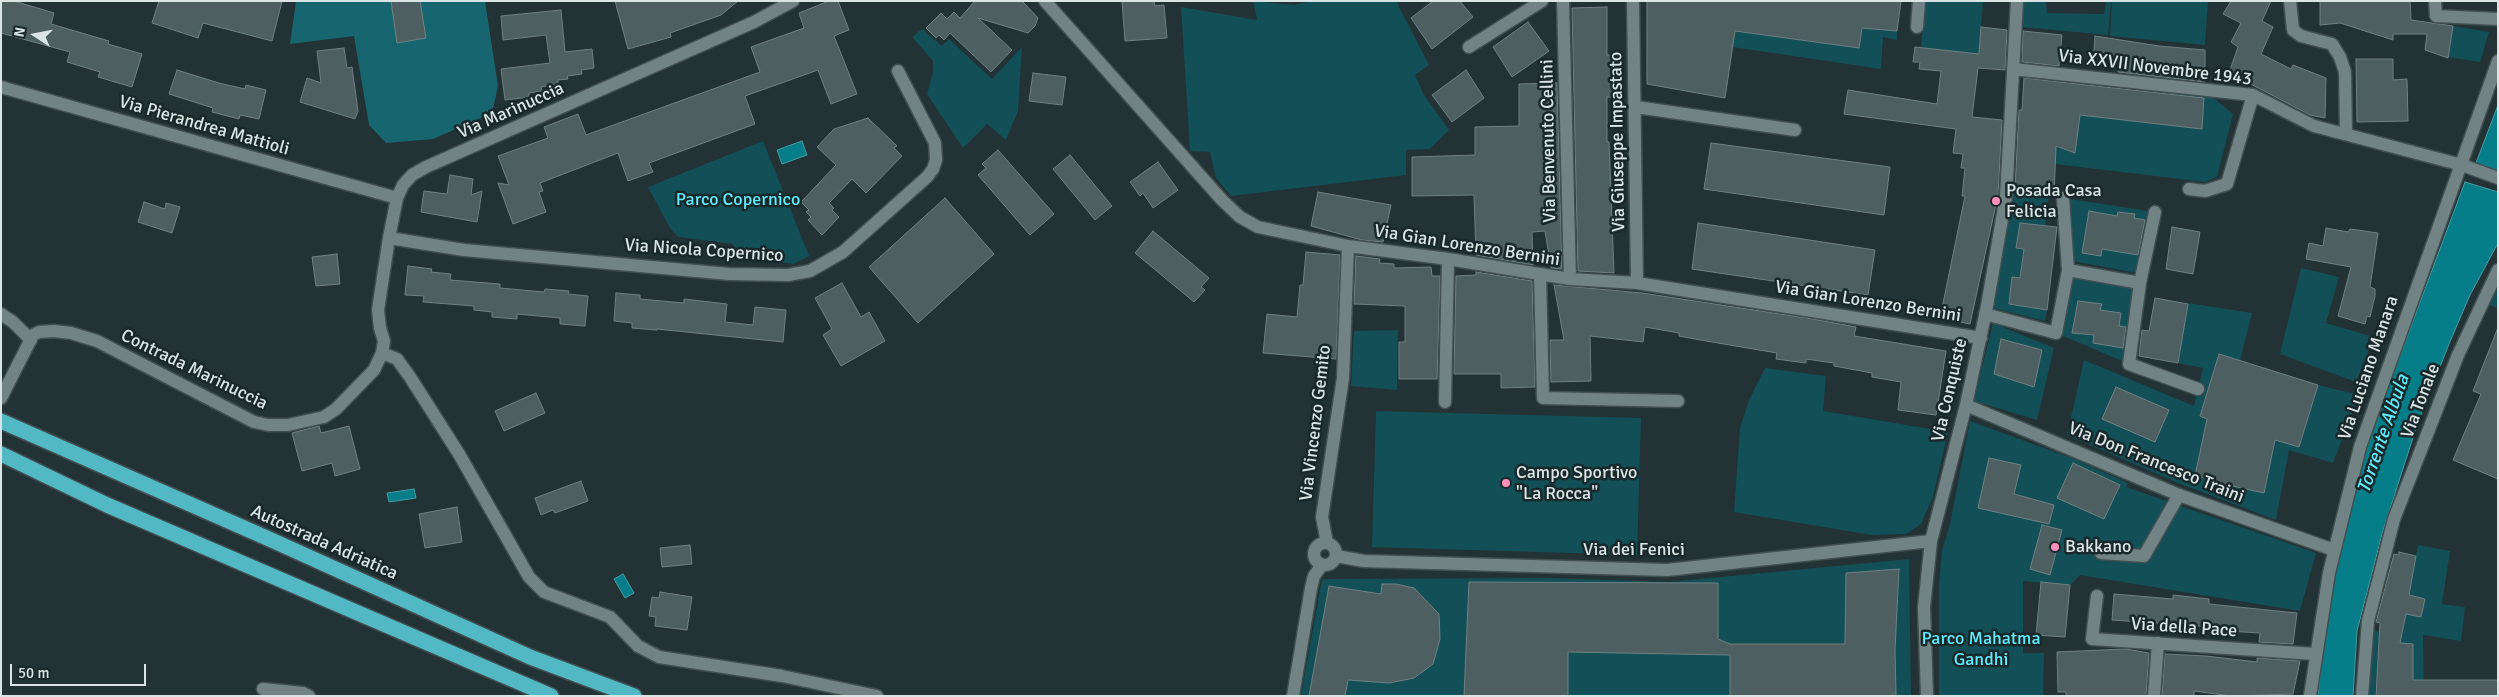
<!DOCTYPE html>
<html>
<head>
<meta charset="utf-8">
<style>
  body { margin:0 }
  #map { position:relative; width:2499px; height:697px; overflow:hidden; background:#233234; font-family:Signika,sans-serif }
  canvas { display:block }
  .frame { position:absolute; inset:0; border:2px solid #dae4e5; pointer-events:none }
  .north { position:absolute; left:10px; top:10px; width:50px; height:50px; -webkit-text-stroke:4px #19282a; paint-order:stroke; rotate:281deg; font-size:14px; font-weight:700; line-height:20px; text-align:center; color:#dae4e5 }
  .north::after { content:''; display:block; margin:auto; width:18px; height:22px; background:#dae4e5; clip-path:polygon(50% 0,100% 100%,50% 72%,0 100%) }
  .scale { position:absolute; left:10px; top:664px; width:136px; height:22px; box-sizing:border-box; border:2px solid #dae4e5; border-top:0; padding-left:6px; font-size:15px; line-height:18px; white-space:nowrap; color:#dae4e5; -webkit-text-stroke:4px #19282a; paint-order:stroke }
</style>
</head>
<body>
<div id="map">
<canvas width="2499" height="697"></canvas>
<div class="frame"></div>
<div class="north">N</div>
<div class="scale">50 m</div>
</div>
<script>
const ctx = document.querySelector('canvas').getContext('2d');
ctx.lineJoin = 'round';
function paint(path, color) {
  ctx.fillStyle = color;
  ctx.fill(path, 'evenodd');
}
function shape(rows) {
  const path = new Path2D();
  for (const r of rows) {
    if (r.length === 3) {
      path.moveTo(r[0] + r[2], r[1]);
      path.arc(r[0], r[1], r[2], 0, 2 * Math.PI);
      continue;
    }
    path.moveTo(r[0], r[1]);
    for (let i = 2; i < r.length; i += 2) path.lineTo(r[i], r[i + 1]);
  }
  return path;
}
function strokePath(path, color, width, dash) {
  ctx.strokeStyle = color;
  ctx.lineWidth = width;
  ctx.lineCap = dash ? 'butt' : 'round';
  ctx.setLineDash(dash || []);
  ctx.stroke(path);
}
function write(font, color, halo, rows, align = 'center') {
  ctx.font = font + ' Signika,sans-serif';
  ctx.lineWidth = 5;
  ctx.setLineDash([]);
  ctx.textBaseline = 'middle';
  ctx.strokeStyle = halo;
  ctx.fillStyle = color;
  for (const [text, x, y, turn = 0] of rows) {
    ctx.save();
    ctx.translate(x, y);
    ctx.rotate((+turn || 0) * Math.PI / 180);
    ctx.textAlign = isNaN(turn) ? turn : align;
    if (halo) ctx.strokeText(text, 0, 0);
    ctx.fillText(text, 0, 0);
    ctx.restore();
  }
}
const green = shape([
  [1253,1,1294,5,1312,1,1396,1,1429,65,1415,75,1424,95,1449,130,1430,149,1406,150,1406,175,1231,196,1216,178,1210,152,1190,151,1181,7,1257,20],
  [1925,1,1983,1,1979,55,1921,48],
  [2024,1,2046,1,2047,13,2104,14,2106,1,2111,1,2108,35,2022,27],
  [2112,1,2208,1,2205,45,2110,36],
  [2453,26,2489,32,2480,62,2448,57],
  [1862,28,1897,31,1897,40,1883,37,1881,69,1732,47,1735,31,1859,48],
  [922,29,942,46,949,39,992,79,1022,47,1018,111,1006,140,987,124,963,148,927,94,933,72,933,61,912,37],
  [2163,91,2210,95,2233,114,2217,177,2205,182,2055,164,2056,146,2074,153,2080,115,2159,122],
  [763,141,809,256,794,264,733,257,733,244,678,237,670,228,648,187],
  [2014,189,2049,196,2045,226,2020,223,2016,248,2024,249,2020,278,2012,278,2009,304,2047,310,2045,321,1993,308],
  [2063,198,2155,212,2142,274,2067,260],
  [2301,268,2339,277,2326,323,2374,337,2356,382,2280,354],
  [2068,270,2140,283,2129,364,2056,333],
  [2498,270,2498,308,2482,303],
  [2188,303,2252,313,2240,361,2219,355,2200,416,2299,447,2318,385,2359,395,2333,463,2289,450,2276,520,2178,483,2067,435,2084,360,2194,406,2203,368,2178,363],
  [1993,323,2054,348,2037,420,1974,401],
  [1398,330,1397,390,1351,386,1354,331],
  [1765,368,1826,376,1823,411,1948,432,1933,497,1921,524,1906,534,1872,535,1734,512,1740,428,1749,400],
  [1376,411,1641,418,1637,555,1372,547],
  [1970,421,2074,459,2128,483,2126,487,2316,553,2300,611,2080,575,2070,585,2023,581,2023,653,2044,653,2043,696,1939,696,1939,583,1942,551,1950,524],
  [2418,545,2450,551,2442,604,2465,607,2461,641,2423,635,2424,696,2417,682,2376,683,2375,696,2369,696,2372,631,2402,633,2406,614,2421,616,2424,599,2403,594,2411,582],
  [2379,644,2413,644,2412,676,2377,676],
  [1909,559,1911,696,1301,696,1322,579,1549,578,1669,582]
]);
const forest = shape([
  [296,1,485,1,498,86,492,113,433,139,386,143,369,125,354,36,290,44]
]);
const water = shape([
  [2498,105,2498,172,2476,163,2498,105],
  [802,141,807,155,782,164,777,150,802,141],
  [2465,182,2498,192,2498,243,2470,295,2449,344,2418,422,2382,534,2357,631,2353,696,2318,696,2325,626,2347,513,2361,460,2465,182],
  [414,489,416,498,389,502,387,493,414,489],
  [623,574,634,593,625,598,614,579,623,574]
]);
const building = shape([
  [1,1,14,1,54,13,51,24,109,41,108,44,142,54,132,87,98,77,100,72,67,62,70,52,1,33,1,1],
  [159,1,282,1,272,41,203,23,198,38,152,23,159,1],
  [391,1,420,1,426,38,397,43,391,1],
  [615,1,738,1,721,15,670,33,671,37,628,49,615,1],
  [829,1,838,1,849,30,834,36,857,94,831,104,818,70,745,96,755,124,649,163,653,172,628,181,618,153,540,183,543,191,539,192,546,212,513,224,498,183,509,185,498,156,548,138,544,127,578,114,586,135,760,72,751,47,804,28,799,13,829,1],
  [975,1,1022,1,1038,18,1035,26,1028,33,978,18,1012,50,991,72,950,33,944,40,939,35,936,38,926,28,941,13,947,19,954,12,960,18,975,1],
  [1122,1,1154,1,1155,6,1164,5,1167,38,1125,41,1122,1],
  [1433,1,1460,1,1473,17,1432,49,1411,18,1433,1],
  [1647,1,1901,1,1897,31,1862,28,1859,48,1735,31,1725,98,1647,84,1647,1],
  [2231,1,2271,1,2262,21,2273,27,2261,54,2291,69,2293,65,2326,78,2325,118,2310,115,2243,80,2230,70,2238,47,2231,42,2241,23,2223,14,2231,1],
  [2320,1,2410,1,2411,20,2453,26,2448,58,2425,50,2427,34,2393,34,2393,40,2340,23,2320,25,2320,1],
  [1607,7,1607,55,1613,55,1614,97,1607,97,1607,142,1609,142,1614,273,1578,271,1572,8,1607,7],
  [561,10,565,52,592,49,594,68,581,70,582,74,567,76,568,79,558,80,558,84,541,87,542,91,529,93,529,97,505,100,501,69,550,63,546,35,503,40,501,16,561,10],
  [1528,22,1549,51,1512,77,1493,47,1528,22],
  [1981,27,2007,30,2005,70,1978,68,1972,117,2002,120,1998,195,1970,324,1940,318,1965,196,1962,196,1965,168,1961,168,1963,154,1953,153,1956,129,1844,114,1848,90,1937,104,1941,71,1919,69,1920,62,1913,62,1915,47,1979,54,1981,27],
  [2023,31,2062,35,2059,66,2022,62,2023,31],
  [2095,36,2159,46,2205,50,2205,82,2118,72,2120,56,2094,51,2095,36],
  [344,48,347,68,352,67,358,111,355,119,300,102,307,78,321,83,317,51,344,48],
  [2356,59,2393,59,2393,80,2407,79,2408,121,2357,122,2356,59],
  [177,70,219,83,245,89,246,85,266,90,259,119,240,115,239,119,212,112,213,108,169,94,177,70],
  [1466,70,1484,98,1452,122,1432,95,1466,70],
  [1033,73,1066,77,1062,105,1029,101,1033,73],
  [2024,78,2204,98,2202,129,2080,115,2075,153,2056,146,2054,196,2015,189,2019,110,2022,110,2024,78],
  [1557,83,1562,269,1551,268,1545,231,1532,232,1533,265,1476,255,1474,195,1412,196,1412,157,1475,155,1475,127,1519,126,1519,84,1557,83],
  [868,118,897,146,894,148,902,156,866,193,852,179,829,203,834,208,832,210,839,217,822,235,808,220,811,217,806,212,809,210,801,202,836,165,817,147,834,129,868,118],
  [1711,143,1890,167,1884,215,1704,189,1711,143],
  [998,150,1054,214,1030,235,978,175,986,168,982,164,998,150],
  [1070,155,1112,206,1095,220,1053,169,1070,155],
  [1158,162,1178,190,1153,208,1143,193,1140,196,1130,182,1158,162],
  [450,175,473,179,471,195,482,191,477,222,421,212,424,191,447,194,450,175],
  [1318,192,1391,205,1383,242,1362,240,1311,226,1318,192],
  [945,198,994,254,918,323,869,267,945,198],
  [144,202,165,209,166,203,180,207,172,233,138,222,144,202],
  [2089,211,2117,216,2118,212,2135,214,2134,218,2145,220,2138,255,2102,249,2101,256,2082,253,2089,211],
  [1698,223,1875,250,1868,295,1692,269,1698,223],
  [2020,223,2057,227,2047,310,2009,304,2012,277,2020,278,2024,249,2016,248,2020,223],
  [2172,227,2200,232,2193,274,2166,269,2172,227],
  [2326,228,2348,232,2350,229,2378,233,2370,287,2375,289,2375,296,2370,317,2367,316,2365,324,2338,316,2351,267,2306,259,2309,243,2323,246,2326,228],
  [1153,231,1209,278,1201,287,1205,290,1194,302,1135,253,1153,231],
  [1306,252,1340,255,1336,359,1263,353,1267,314,1297,317,1300,285,1303,285,1306,252],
  [337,254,340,284,316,286,312,257,337,254],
  [1356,256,1380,259,1379,263,1394,264,1394,268,1431,267,1432,276,1440,276,1437,379,1399,379,1399,342,1405,342,1405,306,1354,304,1356,256],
  [408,266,432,269,431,272,451,274,450,280,500,284,500,288,544,292,545,289,569,291,568,294,588,296,585,326,560,324,560,318,517,314,517,319,492,317,492,312,474,310,474,306,423,302,424,296,405,295,408,266],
  [1476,272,1532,281,1535,387,1501,388,1501,374,1454,374,1456,276,1476,275,1476,272],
  [842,283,861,317,869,312,885,341,841,366,823,335,832,329,815,298,842,283],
  [1554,285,1642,293,1813,319,1856,327,1854,336,1946,351,1936,415,1898,410,1901,382,1872,377,1872,373,1834,366,1834,363,1806,359,1806,363,1776,359,1777,353,1706,341,1679,336,1679,333,1645,327,1643,342,1590,336,1591,381,1551,382,1550,340,1564,340,1554,285],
  [616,293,640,295,640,299,684,303,684,299,727,304,725,322,753,325,755,307,786,310,783,342,657,329,657,330,632,328,632,323,614,321,616,293],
  [2155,298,2188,304,2178,363,2139,356,2142,330,2149,331,2155,298],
  [2078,301,2102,304,2100,310,2121,313,2119,326,2126,327,2123,348,2093,343,2094,335,2072,333,2078,301],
  [2497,330,2498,330,2498,479,2453,460,2481,394,2473,391,2497,330],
  [2001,339,2042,350,2034,387,1994,374,2001,339],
  [2219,354,2318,385,2299,447,2275,440,2264,493,2210,481,2210,479,2195,476,2207,419,2200,416,2219,354],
  [2116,387,2169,410,2155,442,2102,419,2116,387],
  [536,393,545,413,504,431,495,411,536,393],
  [319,426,321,433,349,426,360,469,335,476,332,463,302,471,292,433,319,426],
  [1989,458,2021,465,2014,494,2054,505,2049,524,1978,508,1989,458],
  [2073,463,2120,485,2104,519,2057,498,2073,463],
  [581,481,588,501,555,513,553,510,541,515,535,498,581,481],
  [457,507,462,542,425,548,419,514,457,507],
  [2042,525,2062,530,2050,575,2030,569,2042,525],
  [690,545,692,564,662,567,660,548,690,545],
  [2399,552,2416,556,2409,595,2425,599,2421,617,2406,614,2400,643,2413,644,2413,680,2498,680,2498,696,2376,696,2380,623,2376,622,2394,554,2399,555,2399,552],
  [1899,569,1895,650,1896,696,1730,696,1730,655,1568,652,1568,696,1464,696,1469,582,1718,583,1718,639,1730,644,1845,644,1846,573,1899,569],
  [2041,582,2070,585,2065,637,2036,635,2041,582],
  [1382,584,1396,584,1414,588,1439,614,1440,639,1433,664,1414,678,1389,683,1348,680,1345,696,1309,696,1329,586,1381,594,1382,584],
  [660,592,692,597,687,630,655,626,656,617,649,616,652,597,659,598,660,592],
  [2114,594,2173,599,2173,595,2209,599,2209,604,2297,613,2293,644,2259,642,2260,633,2227,631,2227,628,2112,620,2114,594],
  [2126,649,2149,653,2146,696,2066,696,2066,692,2058,692,2057,652,2126,649],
  [2165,654,2206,656,2257,662,2257,658,2300,661,2293,694,2231,696,2194,691,2194,696,2162,696,2165,654]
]);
const street = shape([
  [1045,1,1222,200,1240,217,1258,227,1348,246,1448,259,1570,279,1637,283,1981,338],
  [1563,1,1570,279],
  [1633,1,1637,283],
  [2290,1,2293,30,2301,36,2332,44,2340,57,2345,72,2346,134],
  [2435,1,2436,16,2498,19],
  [1917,27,1919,1],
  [1469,47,1542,1],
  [2013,69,2253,95,2314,126,2462,165],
  [1,87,397,198],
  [1636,107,1795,130],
  [2189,189,2205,191,2227,184,2253,95],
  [2063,198,2068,270],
  [389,238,464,250,729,274,788,275,810,271,843,252,927,177,933,169,936,160,935,143,898,71],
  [1540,275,1543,398,1678,401],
  [2140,283,2155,212],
  [1,314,13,322,31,340],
  [1985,314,2056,333,2068,270,2140,283,2129,364,2198,389],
  [382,353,397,359,410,377,459,454,529,577,544,592,610,617,638,646,659,657,782,676,877,696],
  [1,398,33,335,39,332,54,331,71,333,97,341,254,422,268,425,288,425,324,417,336,409,374,370,382,353,384,341,380,328,378,310,389,238,397,198,403,185,412,175,426,167,754,22,793,1],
  [1445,402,1448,259],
  [1966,405,2179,495,2334,550],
  [1325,554,11],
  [1327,543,1322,517,1343,378,1348,246],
  [2101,553,2144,556,2179,495],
  [1336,556,1364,561,1667,570,1931,541],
  [2097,596,2092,639,2315,654],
  [263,689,303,693,309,696],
  [1293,696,1311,588,1314,576,1322,565],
  [1927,696,1924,607,1931,541,1966,405,1987,306,2006,196,2017,1],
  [2154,696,2158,643],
  [2362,696,2368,621,2394,519,2458,355,2498,270]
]);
const secondary = shape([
  [2462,165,2498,178],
  [2310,696,2329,573,2360,447,2498,61]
]);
const highway = shape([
  [1,421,267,538,530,657,634,696],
  [1,454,107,505,551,696]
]);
const markers = [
  [1996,201,5,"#ff8ebb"],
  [1506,483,5,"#ff8ebb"],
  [2055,547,5,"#ff8ebb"]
];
const streetNames = [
  ["Via XXVII Novembre 1943",2155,68,7],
  ["Via Marinuccia",511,111,-24],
  ["Via Pierandrea Mattioli",204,126,16],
  ["Via Benvenuto Cellini",1549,141,-91],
  ["Via Giuseppe Impastato",1618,142,-91],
  ["Via Gian Lorenzo Bernini",1467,246,9],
  ["Via Nicola Copernico",704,251,4],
  ["Via Gian Lorenzo Bernini",1868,302,9],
  ["Via Luciano Manara",2369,368,-71],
  ["Contrada Marinuccia",194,370,26],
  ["Via Conquiste",1950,390,-77],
  ["Via Tonale",2421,401,-69],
  ["Via Vincenzo Gemito",1316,423,-83],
  ["Via Don Francesco Traini",2156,463,22],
  ["Autostrada Adriatica",324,543,24],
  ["Via dei Fenici",1634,550],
  ["Via della Pace",2184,628,4]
];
const poiNames = [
  ["Posada Casa",2006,191],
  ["Felicia",2006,212],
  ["Campo Sportivo",1516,473],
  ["\"La Rocca\"",1516,494],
  ["Bakkano",2065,547]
];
const parkNames = [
  ["Parco Copernico",738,200],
  ["Parco Mahatma",1981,639],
  ["Gandhi",1981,660]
];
const waterNames = [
  ["Torrente Albula",2384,434,-71]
];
paint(green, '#134f56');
paint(forest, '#17666f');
paint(water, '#067e89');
strokePath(water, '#469da5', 1);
paint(building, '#4e5f61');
strokePath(building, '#708183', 1);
strokePath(street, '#414f50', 15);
strokePath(secondary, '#414f50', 15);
strokePath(highway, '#414f50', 18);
strokePath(street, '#728386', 12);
strokePath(secondary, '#728386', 12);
strokePath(highway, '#52b8c4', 15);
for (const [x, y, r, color] of markers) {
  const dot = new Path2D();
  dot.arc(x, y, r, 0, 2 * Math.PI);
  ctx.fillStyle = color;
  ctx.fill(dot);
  strokePath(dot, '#19282a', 2);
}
write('18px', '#dae4e5', '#19282a', streetNames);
write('18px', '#dae4e5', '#19282a', poiNames, 'left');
write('18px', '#5fecfc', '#19282a', parkNames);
write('italic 19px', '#5fecfc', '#19282a', waterNames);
</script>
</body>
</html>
